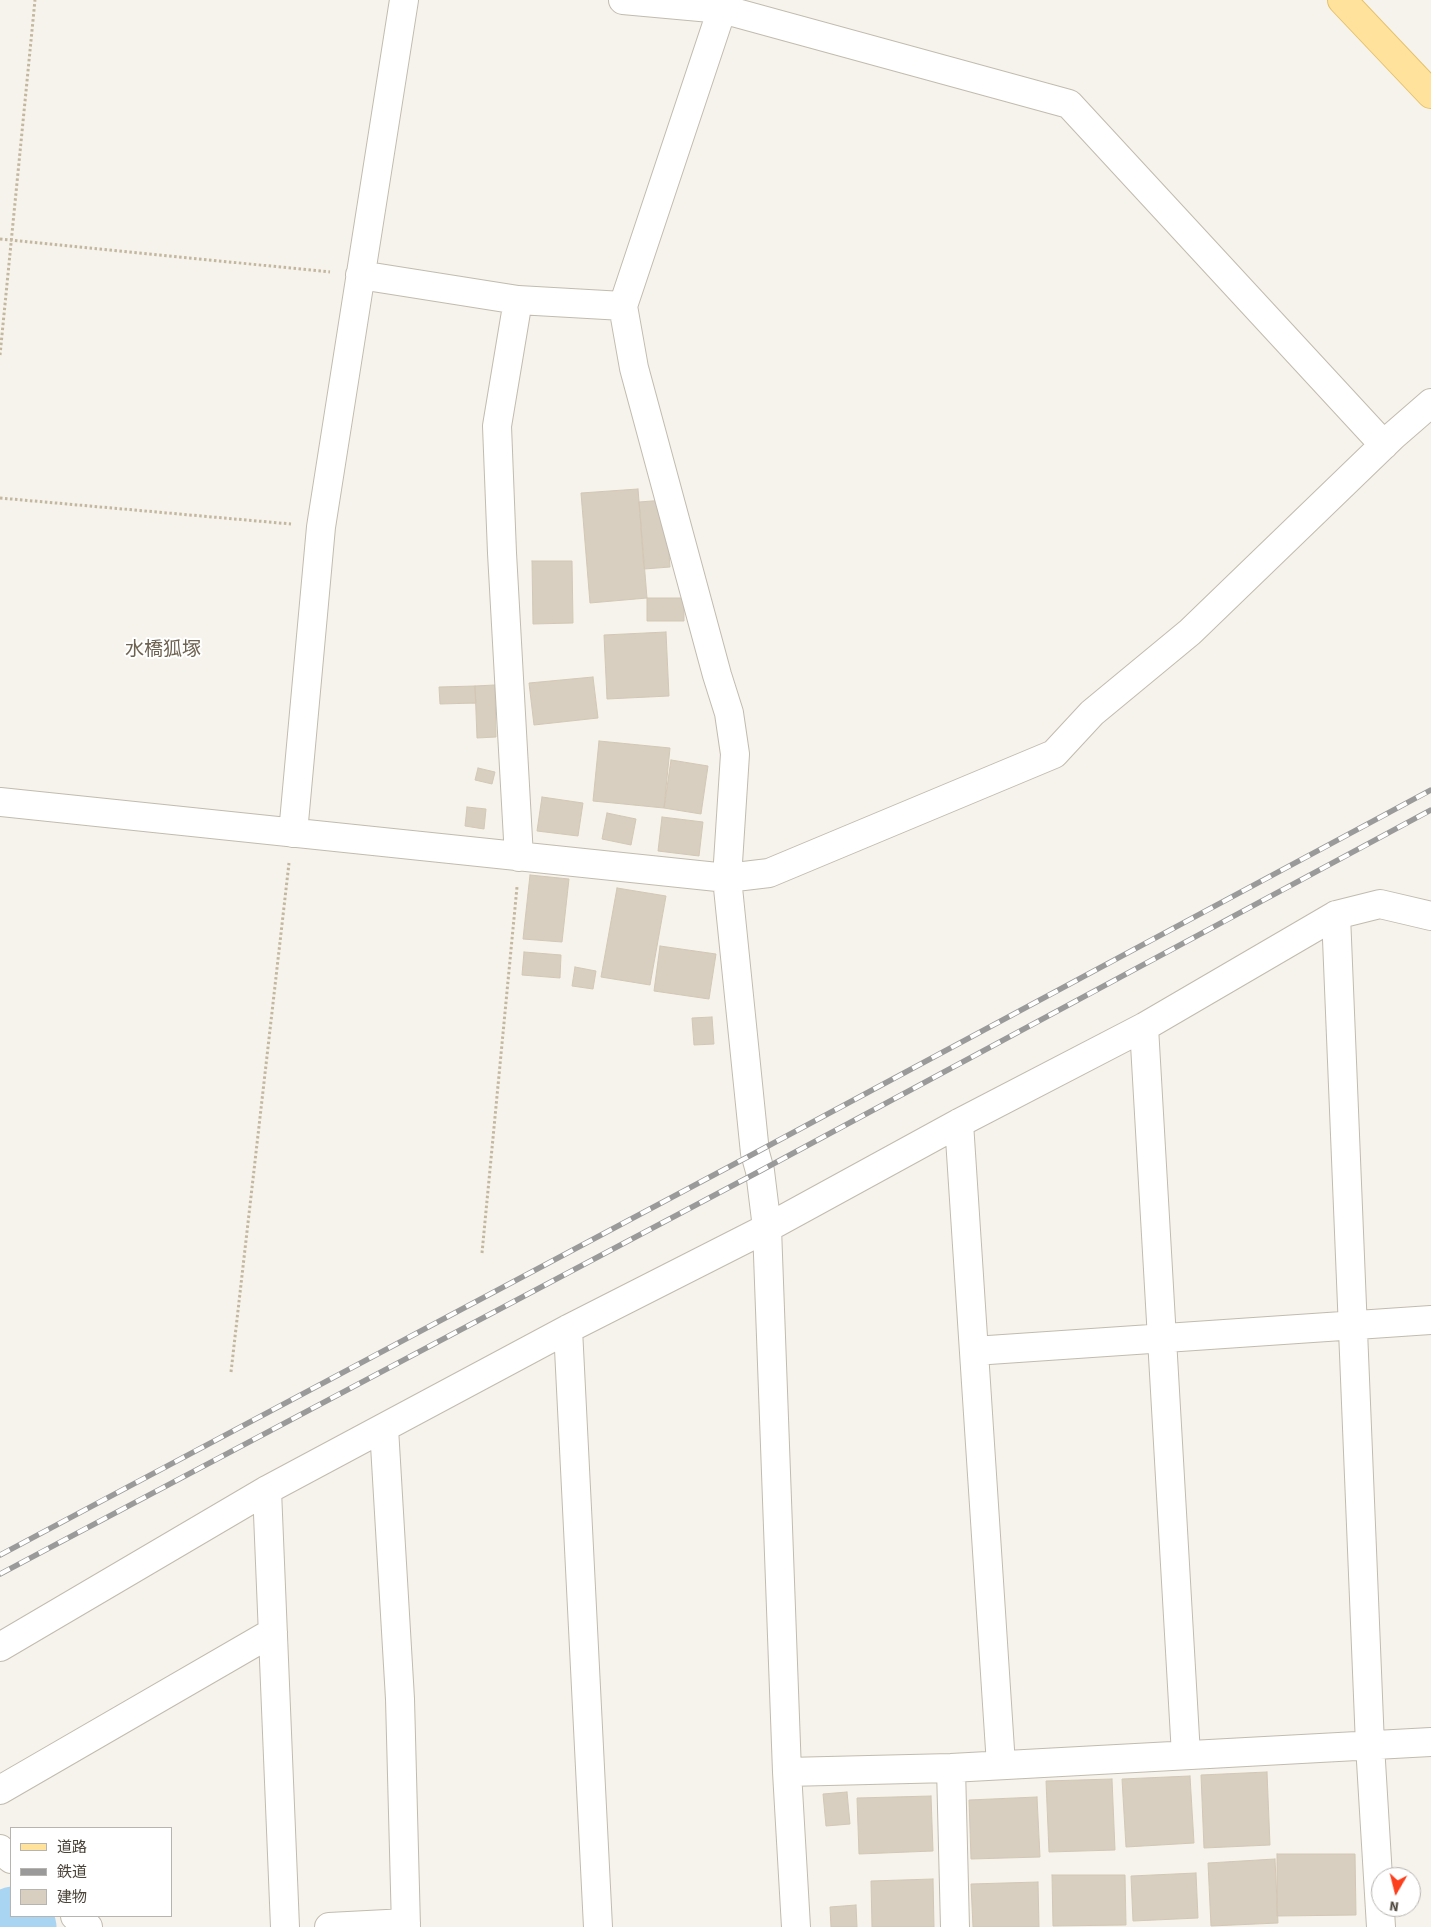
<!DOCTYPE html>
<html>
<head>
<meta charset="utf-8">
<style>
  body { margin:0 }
  #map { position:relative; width:1431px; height:1927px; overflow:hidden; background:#f6f3ec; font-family:"Source Sans 3","Noto Sans JP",sans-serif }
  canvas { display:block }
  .legend { position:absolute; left:10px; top:1827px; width:162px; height:90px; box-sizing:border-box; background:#fff; border:1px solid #b7b4b0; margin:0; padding:6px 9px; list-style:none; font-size:15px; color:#4b4439 }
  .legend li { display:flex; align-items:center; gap:10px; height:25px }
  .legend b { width:25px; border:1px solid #b7b4b0 }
  .north { position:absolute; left:1371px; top:1867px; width:50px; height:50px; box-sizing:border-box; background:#fff; border:1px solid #b7b4b0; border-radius:50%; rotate:188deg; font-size:14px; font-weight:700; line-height:20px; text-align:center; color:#4b4439 }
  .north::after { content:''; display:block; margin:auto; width:18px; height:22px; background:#fc3f1d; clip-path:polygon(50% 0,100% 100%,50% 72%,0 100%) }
</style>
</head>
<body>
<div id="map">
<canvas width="1431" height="1927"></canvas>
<ul class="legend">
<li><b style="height:6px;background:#ffe39c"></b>道路</li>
<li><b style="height:6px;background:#9a9a9a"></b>鉄道</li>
<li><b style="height:14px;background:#d8cfc1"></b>建物</li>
</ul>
<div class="north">N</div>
</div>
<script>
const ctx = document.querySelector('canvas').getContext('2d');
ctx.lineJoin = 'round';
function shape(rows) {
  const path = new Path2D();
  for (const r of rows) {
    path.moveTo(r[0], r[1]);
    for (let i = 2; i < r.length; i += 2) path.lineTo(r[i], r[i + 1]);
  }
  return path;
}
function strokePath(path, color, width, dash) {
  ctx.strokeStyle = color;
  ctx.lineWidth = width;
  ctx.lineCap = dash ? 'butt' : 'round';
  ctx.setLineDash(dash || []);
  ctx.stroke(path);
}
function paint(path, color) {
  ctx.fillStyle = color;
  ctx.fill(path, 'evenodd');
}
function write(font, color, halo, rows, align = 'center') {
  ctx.font = font + ' "Source Sans 3","Noto Sans JP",sans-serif';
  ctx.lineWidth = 4;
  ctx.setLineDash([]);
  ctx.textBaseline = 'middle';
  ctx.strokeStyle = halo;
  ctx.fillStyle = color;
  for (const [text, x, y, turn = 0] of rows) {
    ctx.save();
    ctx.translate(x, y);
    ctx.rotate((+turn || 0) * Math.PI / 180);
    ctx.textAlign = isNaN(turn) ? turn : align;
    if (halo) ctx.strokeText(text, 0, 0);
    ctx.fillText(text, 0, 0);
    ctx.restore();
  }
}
const river = shape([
  [13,1916,27,1927]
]);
const building = shape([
  [638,489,647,598,590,603,581,493,638,489],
  [665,500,670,567,644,569,639,502,665,500],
  [532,561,572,561,573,623,533,624,532,561],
  [647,598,684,598,684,621,647,621,647,598],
  [666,632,669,696,607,699,604,635,666,632],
  [593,677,598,718,534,725,529,683,593,677],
  [495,685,496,737,477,738,475,686,495,685],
  [475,686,476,703,440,704,439,687,475,686],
  [599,741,670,748,664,808,593,801,599,741],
  [671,760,708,766,701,814,664,808,671,760],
  [478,768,495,772,492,784,475,780,478,768],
  [542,797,583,803,578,836,537,831,542,797],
  [467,807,486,809,484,829,465,826,467,807],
  [607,813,636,819,631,845,602,839,607,813],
  [662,817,703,822,699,856,658,851,662,817],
  [530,875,569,879,562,942,523,939,530,875],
  [617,888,666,896,650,985,601,977,617,888],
  [660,946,716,954,709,999,654,991,660,946],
  [524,952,561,955,560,978,522,975,524,952],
  [575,967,596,971,593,989,572,986,575,967],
  [712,1017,714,1044,694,1045,692,1018,712,1017],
  [1267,1772,1270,1845,1204,1848,1201,1775,1267,1772],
  [1190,1776,1194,1843,1126,1847,1122,1779,1190,1776],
  [1112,1779,1115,1850,1049,1852,1046,1781,1112,1779],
  [847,1792,850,1824,826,1826,823,1794,847,1792],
  [931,1796,933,1851,859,1854,857,1798,931,1796],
  [1037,1797,1040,1857,971,1859,969,1800,1037,1797],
  [1277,1854,1355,1854,1356,1915,1277,1916,1277,1854],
  [1275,1859,1278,1923,1211,1926,1208,1863,1275,1859],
  [1196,1873,1198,1918,1133,1921,1131,1876,1196,1873],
  [1052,1875,1125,1875,1126,1925,1053,1926,1052,1875],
  [933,1879,934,1927,872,1927,871,1881,933,1879],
  [1038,1882,1039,1927,973,1927,971,1884,1038,1882],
  [856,1905,857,1927,831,1927,830,1907,856,1905]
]);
const path = shape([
  [0,239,330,272],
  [0,355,35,0],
  [0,498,291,524],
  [482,1253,517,887],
  [231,1372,289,863]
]);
const minor = shape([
  [623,0,722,9,1069,104,1384,445],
  [725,0,623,306,634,368,717,675,729,713,735,754,727,878,755,1153,760,1171,767,1228,787,1772,796,1927],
  [360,275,518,300,623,306],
  [518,300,497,426,502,553,519,857],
  [0,802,727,878,769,873,1054,754,1092,713,1190,632,1393,436,1431,403],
  [293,833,321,527,404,0],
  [1336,915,1370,1745,1381,1927],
  [1144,1027,1186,1755],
  [959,1123,1001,1765],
  [568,1329,598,1927],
  [974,1351,1431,1320],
  [384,1428,400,1699,406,1927],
  [267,1490,285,1927],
  [0,1647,267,1490,568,1329,767,1228,959,1123,1144,1027,1336,915,1380,904,1431,916],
  [951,1768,955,1927],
  [787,1772,951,1768,1431,1742],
  [0,1790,273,1632],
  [0,1849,11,1859],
  [75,1916,88,1927],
  [329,1927,406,1923]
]);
const major = shape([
  [1342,0,1431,94]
]);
const rail = shape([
  [0,1555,755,1153,1431,790],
  [0,1574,760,1171,1431,810]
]);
const neighbourhoodNames = [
  ["水橋狐塚",163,651]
];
strokePath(river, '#a9d4f2', 59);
paint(building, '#d8cfc1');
strokePath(building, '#d3c7b4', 1);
strokePath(minor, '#c2bbae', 30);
strokePath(major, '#e6c16a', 30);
strokePath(path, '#c4b79f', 3, [2.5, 2.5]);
strokePath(minor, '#fff', 28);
strokePath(major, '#ffe39c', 28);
strokePath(rail, '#9a9a9a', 5.5);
strokePath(rail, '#fff', 4, [11]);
write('19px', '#6e6250', '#fff', neighbourhoodNames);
</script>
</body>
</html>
